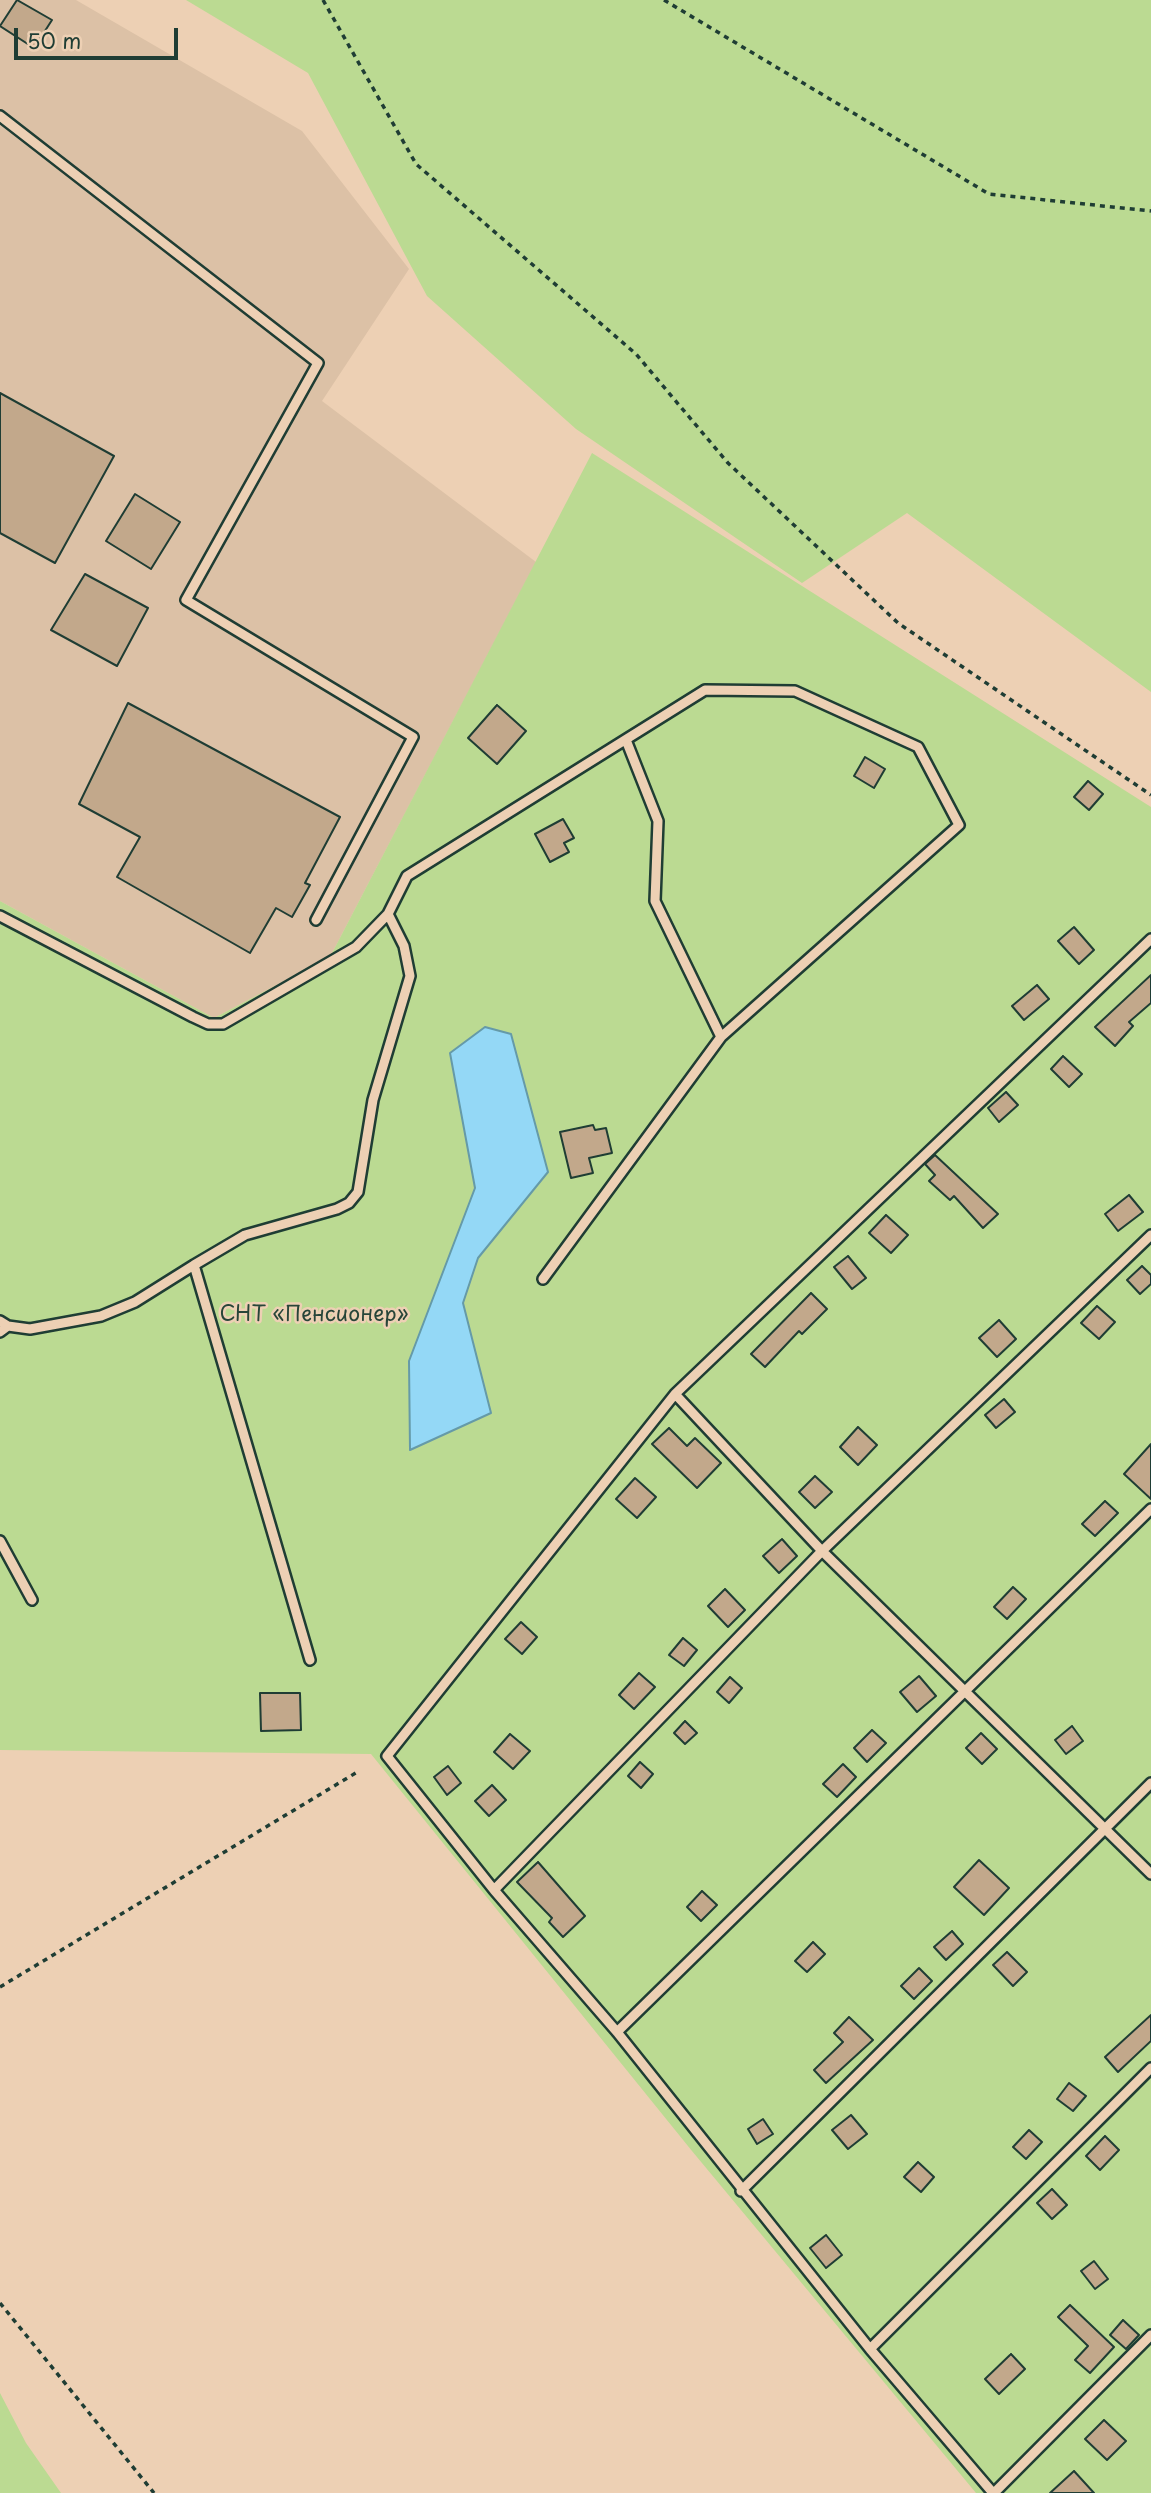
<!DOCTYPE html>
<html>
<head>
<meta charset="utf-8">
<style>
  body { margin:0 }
  #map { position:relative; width:1151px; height:2493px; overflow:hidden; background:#edd0b4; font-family:"Playpen Sans",sans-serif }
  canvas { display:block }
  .scale { position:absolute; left:14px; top:28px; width:164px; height:32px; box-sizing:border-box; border:4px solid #1f3d34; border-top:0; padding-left:9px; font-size:21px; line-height:24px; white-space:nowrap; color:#1f3d34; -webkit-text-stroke:5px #edd0b4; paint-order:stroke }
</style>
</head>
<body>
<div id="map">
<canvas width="1151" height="2493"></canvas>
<div class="scale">50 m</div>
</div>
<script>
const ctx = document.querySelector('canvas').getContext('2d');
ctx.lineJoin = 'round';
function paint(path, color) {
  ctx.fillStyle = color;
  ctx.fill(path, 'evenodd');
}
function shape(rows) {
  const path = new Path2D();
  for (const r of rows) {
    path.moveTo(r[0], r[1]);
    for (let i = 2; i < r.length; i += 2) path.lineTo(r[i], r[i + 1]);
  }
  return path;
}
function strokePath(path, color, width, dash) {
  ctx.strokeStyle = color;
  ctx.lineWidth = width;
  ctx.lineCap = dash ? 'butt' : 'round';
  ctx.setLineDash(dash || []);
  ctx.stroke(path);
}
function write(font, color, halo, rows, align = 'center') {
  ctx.font = font + ' "Playpen Sans",sans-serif';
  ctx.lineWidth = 5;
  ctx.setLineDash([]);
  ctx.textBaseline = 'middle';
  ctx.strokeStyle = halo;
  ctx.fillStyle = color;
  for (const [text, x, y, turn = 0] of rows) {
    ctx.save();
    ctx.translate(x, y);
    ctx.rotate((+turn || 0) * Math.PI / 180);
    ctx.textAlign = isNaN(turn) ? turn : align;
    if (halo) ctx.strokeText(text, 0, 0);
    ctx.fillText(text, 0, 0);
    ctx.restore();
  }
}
const built = shape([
  [0,0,76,0,302,131,409,269,322,401,536,562,330,957,214,1018,0,901]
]);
const green = shape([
  [186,0,1151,0,1151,692,907,513,802,583,576,429,427,296,308,73],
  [592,453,1151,807,1151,2493,976,2493,692,2151,371,1754,0,1750,0,901,214,1018,330,957],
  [0,2393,26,2443,61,2493,0,2493]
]);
const water = shape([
  [485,1027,511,1034,548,1172,478,1258,463,1303,491,1413,410,1450,409,1361,475,1188,450,1053,485,1027]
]);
const building = shape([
  [17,0,52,20,34,48,0,26,17,0],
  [0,393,114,456,55,563,0,533,0,393],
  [135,494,180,522,151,569,106,541,135,494],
  [85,574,148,608,117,666,51,630,85,574],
  [128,703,340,817,305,883,310,885,292,917,276,908,250,953,117,877,140,837,79,804,128,703],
  [497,705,526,731,497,764,468,738,497,705],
  [865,757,885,769,874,788,854,776,865,757],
  [1088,781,1103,794,1089,810,1074,797,1088,781],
  [563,819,574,838,564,843,569,852,550,862,535,834,563,819],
  [1074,927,1094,950,1079,964,1058,941,1074,927],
  [1151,975,1151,1003,1129,1022,1133,1026,1115,1046,1095,1027,1151,975],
  [1037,985,1049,999,1024,1020,1012,1006,1037,985],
  [1063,1056,1082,1074,1069,1087,1051,1069,1063,1056],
  [1006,1092,1018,1105,999,1122,988,1108,1006,1092],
  [593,1125,595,1130,606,1128,612,1153,589,1158,593,1173,571,1178,560,1132,593,1125],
  [935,1155,998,1214,983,1228,954,1196,950,1200,929,1181,935,1175,925,1164,935,1155],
  [1129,1195,1143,1212,1118,1231,1105,1214,1129,1195],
  [886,1215,908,1235,891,1253,869,1233,886,1215],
  [848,1256,866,1278,852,1289,834,1267,848,1256],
  [1142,1266,1151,1275,1151,1284,1140,1294,1127,1280,1142,1266],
  [811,1293,827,1309,802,1334,799,1331,765,1367,751,1354,811,1293],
  [1097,1306,1115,1322,1099,1339,1081,1323,1097,1306],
  [999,1320,1016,1339,997,1357,979,1338,999,1320],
  [1004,1399,1015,1412,996,1428,985,1415,1004,1399],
  [858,1427,877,1445,858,1465,840,1447,858,1427],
  [669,1428,687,1446,695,1438,721,1463,697,1488,652,1444,669,1428],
  [1151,1444,1151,1499,1124,1474,1151,1444],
  [815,1476,832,1492,815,1508,799,1492,815,1476],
  [635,1478,656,1497,637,1518,616,1499,635,1478],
  [1105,1501,1118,1513,1095,1536,1082,1524,1105,1501],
  [782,1539,797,1556,779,1573,763,1556,782,1539],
  [1013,1587,1026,1599,1007,1619,994,1607,1013,1587],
  [725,1589,745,1610,728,1627,708,1606,725,1589],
  [521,1622,537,1637,522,1654,505,1639,521,1622],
  [683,1638,697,1650,684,1666,669,1655,683,1638],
  [639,1673,655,1687,634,1709,619,1695,639,1673],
  [919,1676,936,1696,917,1712,900,1692,919,1676],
  [730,1677,742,1688,729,1703,717,1692,730,1677],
  [260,1693,300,1693,301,1730,261,1731,260,1693],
  [685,1721,697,1733,685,1744,674,1733,685,1721],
  [1072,1726,1083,1741,1066,1754,1055,1740,1072,1726],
  [872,1730,886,1743,867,1762,854,1748,872,1730],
  [981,1733,997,1749,982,1764,966,1748,981,1733],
  [510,1734,530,1751,513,1769,494,1752,510,1734],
  [640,1762,653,1774,641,1788,628,1776,640,1762],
  [843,1764,856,1777,837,1797,823,1784,843,1764],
  [448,1766,461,1783,447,1795,434,1777,448,1766],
  [492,1785,506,1800,489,1816,475,1801,492,1785],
  [979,1860,1009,1888,984,1915,954,1887,979,1860],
  [538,1862,585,1916,563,1937,549,1922,552,1918,517,1882,538,1862],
  [702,1891,717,1905,701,1921,687,1907,702,1891],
  [952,1931,963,1944,946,1960,934,1947,952,1931],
  [813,1942,825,1954,807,1972,795,1961,813,1942],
  [1007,1952,1027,1972,1013,1986,993,1965,1007,1952],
  [919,1968,932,1981,914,1999,901,1986,919,1968],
  [1151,2015,1151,2041,1118,2072,1105,2057,1151,2015],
  [849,2017,873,2040,826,2083,814,2070,843,2042,834,2033,849,2017],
  [1069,2083,1086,2096,1073,2111,1057,2099,1069,2083],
  [851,2115,867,2134,848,2149,832,2130,851,2115],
  [763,2119,773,2134,757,2144,748,2129,763,2119],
  [1029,2130,1042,2142,1026,2159,1013,2147,1029,2130],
  [1105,2136,1119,2150,1100,2170,1086,2156,1105,2136],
  [918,2162,934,2177,921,2192,904,2177,918,2162],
  [1052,2189,1067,2205,1052,2219,1037,2203,1052,2189],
  [826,2235,842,2255,826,2268,810,2248,826,2235],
  [1094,2261,1108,2279,1095,2289,1081,2271,1094,2261],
  [1070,2305,1114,2347,1090,2373,1075,2360,1088,2346,1058,2317,1070,2305],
  [1123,2320,1139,2335,1126,2349,1110,2335,1123,2320],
  [1011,2354,1025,2369,999,2394,985,2379,1011,2354],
  [1104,2420,1126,2441,1107,2460,1085,2439,1104,2420],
  [1074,2471,1094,2493,1050,2493,1074,2471]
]);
const path = shape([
  [323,0,416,164,636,354,728,463,898,623,1151,795],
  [664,0,989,194,1151,211],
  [0,1987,359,1771],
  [0,2303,154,2493]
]);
const service = shape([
  [0,116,318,363,186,600,413,737,316,920],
  [626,740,658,821,655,901,721,1037],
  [0,916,193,1017,208,1024,223,1024,356,947,388,914,407,876,705,690,795,691,918,747,959,825,721,1037,543,1279],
  [0,1321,8,1326,0,1332],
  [8,1326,30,1329,101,1316,135,1302,194,1265],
  [675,1394,822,1551,1151,1874],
  [0,1541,32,1600],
  [310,1660,194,1265,245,1235,337,1209,349,1203,358,1192,373,1100,410,976,404,946,388,914],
  [494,1890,822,1551,1151,1235],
  [617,2032,1151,1509],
  [741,2191,1151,1783],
  [870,2349,1151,2068],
  [993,2493,870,2349,617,2032,494,1890,387,1756,675,1394,1151,939],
  [994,2493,1151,2335]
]);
const parkNames = [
  ["СНТ «Пенсионер»",314,1315]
];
paint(built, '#dcc1a6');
paint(green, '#bbda92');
paint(water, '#94d8f6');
strokePath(water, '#659aa8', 2);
paint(building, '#c2a88b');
strokePath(building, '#1f3d34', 2);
strokePath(service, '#1f3d34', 14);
strokePath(path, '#1f3d34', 3.5, [5, 5]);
strokePath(service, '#edd0b4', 9);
write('21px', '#274539', '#edd0b4', parkNames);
</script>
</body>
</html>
